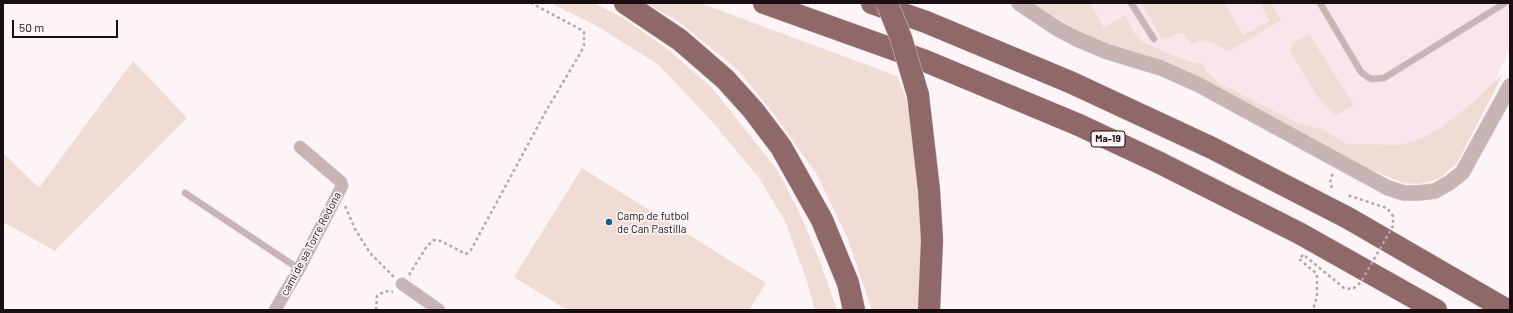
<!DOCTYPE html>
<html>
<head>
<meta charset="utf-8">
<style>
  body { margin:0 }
  #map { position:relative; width:1513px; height:313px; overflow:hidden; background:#fdf4f7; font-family:Barlow,sans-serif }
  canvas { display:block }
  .frame { position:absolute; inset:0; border:4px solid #1b0e12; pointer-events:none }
  .scale { position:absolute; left:12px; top:20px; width:106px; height:18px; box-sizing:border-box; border:2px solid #1b0e12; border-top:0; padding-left:5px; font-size:12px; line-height:14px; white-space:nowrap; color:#1b0e12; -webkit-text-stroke:3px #fdf4f7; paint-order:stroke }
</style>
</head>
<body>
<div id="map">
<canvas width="1513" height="313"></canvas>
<div class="frame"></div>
<div class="scale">50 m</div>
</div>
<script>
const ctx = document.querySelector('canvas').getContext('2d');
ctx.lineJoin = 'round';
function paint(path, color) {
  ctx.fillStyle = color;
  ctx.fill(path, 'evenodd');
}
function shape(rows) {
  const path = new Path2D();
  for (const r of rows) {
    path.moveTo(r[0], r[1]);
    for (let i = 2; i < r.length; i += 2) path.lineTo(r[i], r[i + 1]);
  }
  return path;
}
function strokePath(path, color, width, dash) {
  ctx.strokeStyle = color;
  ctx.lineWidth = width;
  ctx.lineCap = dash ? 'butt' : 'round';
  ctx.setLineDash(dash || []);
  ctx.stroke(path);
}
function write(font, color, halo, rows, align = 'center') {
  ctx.font = font + ' Barlow,sans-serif';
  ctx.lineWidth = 3.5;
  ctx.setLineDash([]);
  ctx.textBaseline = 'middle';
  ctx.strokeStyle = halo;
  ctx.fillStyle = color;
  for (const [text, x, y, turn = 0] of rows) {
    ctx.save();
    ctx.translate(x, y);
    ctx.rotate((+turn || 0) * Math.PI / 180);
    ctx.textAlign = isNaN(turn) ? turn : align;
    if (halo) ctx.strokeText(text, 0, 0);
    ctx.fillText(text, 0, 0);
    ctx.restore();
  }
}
const built = shape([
  [1038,3,1510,3,1510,48,1466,142,1398,177,1185,66]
]);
const green = shape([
  [550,3,594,3,625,19,670,51,713,89,778,171,800,214,819,259,837,310,815,310,807,281,785,221,759,178,715,125,659,65,597,26],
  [646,3,700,3,897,76,906,98,913,140,922,233,919,310,872,310,847,237,817,175,776,117,739,71,679,22],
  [1033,3,1090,3,1104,28,1125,15,1134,33,1144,43,1193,63,1202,63,1207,72,1220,84,1298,123,1321,129,1347,144,1400,145,1418,140,1441,128,1477,99,1501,75,1502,76,1457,163,1440,178,1420,184,1404,183,1369,169,1187,71,1102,42,1078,31],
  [1141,3,1225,3,1243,35,1270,21,1260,3,1271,3,1281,20,1229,51,1211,42,1201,40,1191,44,1183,34,1176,33,1169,38,1162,38],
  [1307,35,1310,36,1354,105,1336,115,1318,97,1290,51,1292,44],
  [133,61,187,118,55,251,3,222,3,153,39,188],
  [582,168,766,283,749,310,567,310,514,277]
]);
const path = shape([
  [1332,188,1330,183,1333,172],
  [345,206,355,229,370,253,394,277],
  [1303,255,1299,259,1317,274,1317,296,1313,310],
  [409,275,427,246,434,240,441,241,466,254,471,250,546,111,581,52,584,45,584,32,578,28,531,3],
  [376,310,377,296,385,291,393,292]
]);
const service = shape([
  [1131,3,1154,39],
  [1320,3,1361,72,1369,78,1373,79,1384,78,1505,3],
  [185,193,299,269]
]);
const minor = shape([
  [402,284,439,310],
  [275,310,299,269,342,186,341,182,300,147]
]);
const tertiary = shape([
  [1019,3,1058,29,1077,39,1108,52,1161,68,1199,85,1388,188,1404,193,1419,193,1435,191,1449,183,1462,173,1510,86]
]);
const motorway = shape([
  [625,3,680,40,725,79,753,110,781,147,822,220,848,283,854,310],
  [764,3,923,60,1079,125,1160,163,1299,233,1436,310],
  [872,3,926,22,1070,82,1212,148,1348,218,1507,310],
  [918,95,929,190,932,240,929,310]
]);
const pathBridge = shape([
  [1305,256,1344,288,1353,289,1361,282,1393,226,1393,216,1387,208,1347,195]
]);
const motorwayBridge = shape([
  [887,3,901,38,918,95]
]);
const markers = [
  [609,222,4,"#0f5f91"]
];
const shields = [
  [1108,139,34]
];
const shieldNames = [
  ["Ma-19",1108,139]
];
const poiNames = [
  ["Camp de futbol",617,216],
  ["de Can Pastilla",617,229]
];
const streetNames = [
  ["camí de sa Torre Redona",311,244,-62]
];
paint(built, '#f9e5eb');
paint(green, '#f1dcd4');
strokePath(service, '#d9cfd2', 7);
strokePath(minor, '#d9cfd2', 13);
strokePath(tertiary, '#d9cfd2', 16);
strokePath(motorway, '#d9cfd2', 23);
strokePath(path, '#b3a8ac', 2.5, [3, 3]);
strokePath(service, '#c8b4b3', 6);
strokePath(minor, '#c8b4b3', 12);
strokePath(tertiary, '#c8b4b3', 15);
strokePath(motorway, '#8e6967', 22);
strokePath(motorwayBridge, '#d9cfd2', 23, []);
strokePath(pathBridge, '#b3a8ac', 2.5, [3, 3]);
strokePath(motorwayBridge, '#8e6967', 22);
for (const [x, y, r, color] of markers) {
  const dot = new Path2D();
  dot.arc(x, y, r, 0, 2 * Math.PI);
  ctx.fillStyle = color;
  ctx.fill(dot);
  strokePath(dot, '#fdf4f7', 1.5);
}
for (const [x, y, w] of shields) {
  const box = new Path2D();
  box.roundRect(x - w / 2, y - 8, w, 16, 3);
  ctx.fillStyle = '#fdf4f7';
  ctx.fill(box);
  strokePath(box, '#1b0e12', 1);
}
write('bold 10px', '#1b0e12', null, shieldNames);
write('11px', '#1b0e12', '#fdf4f7', poiNames, 'left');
write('11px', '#1b0e12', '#fdf4f7', streetNames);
</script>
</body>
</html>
